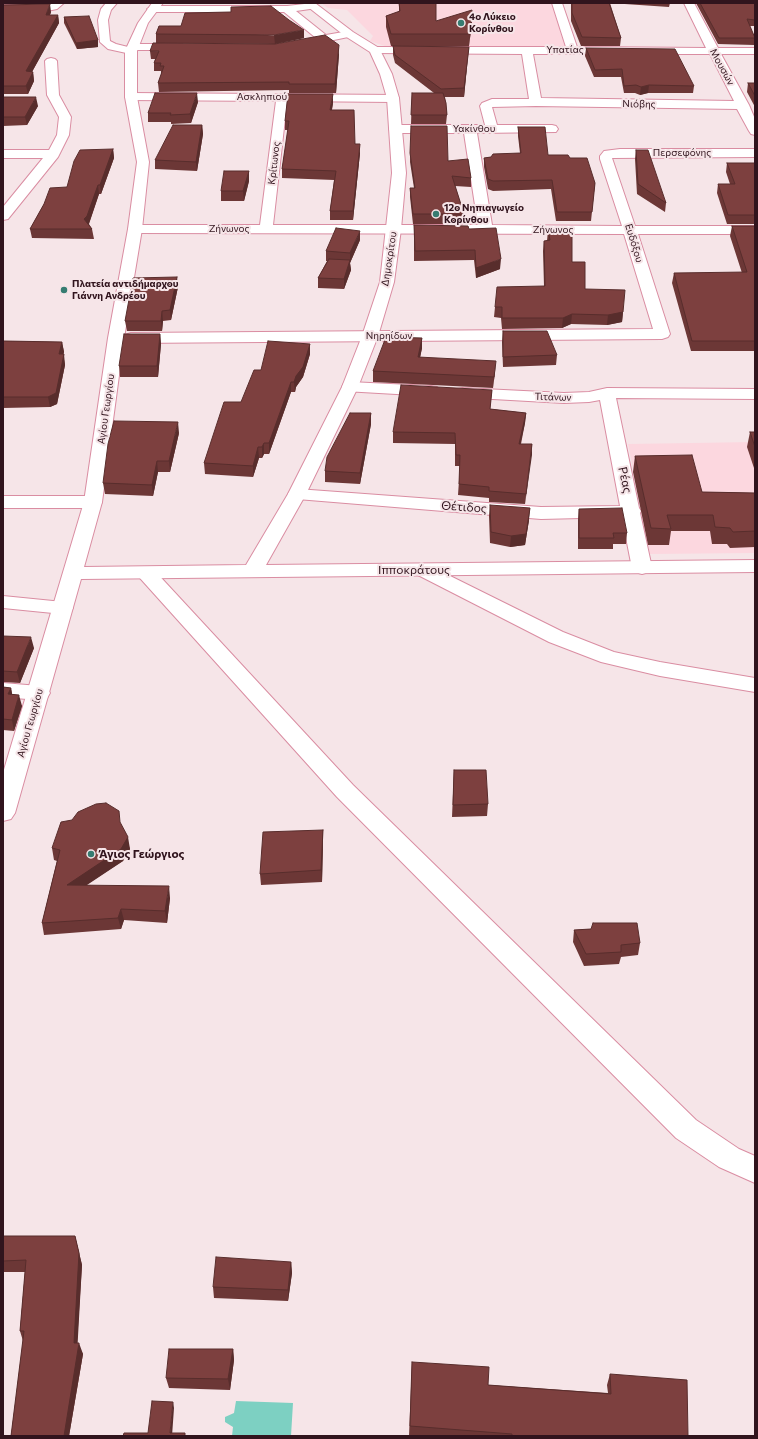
<!DOCTYPE html>
<html>
<head>
<meta charset="utf-8">
<style>
  body { margin:0 }
  #map { position:relative; width:758px; height:1439px; overflow:hidden; background:#f6e5e8; font-family:Commissioner,sans-serif }
  canvas { display:block }
  .frame { position:absolute; inset:0; border:4px solid #31141d; pointer-events:none }
</style>
</head>
<body>
<div id="map">
<canvas width="758" height="1439"></canvas>
<div class="frame"></div>
</div>
<script>
const ctx = document.querySelector('canvas').getContext('2d');
ctx.lineJoin = 'round';
function paint(path, color) {
  ctx.fillStyle = color;
  ctx.fill(path, 'evenodd');
}
function shape(rows) {
  const path = new Path2D();
  for (const r of rows) {
    path.moveTo(r[0], r[1]);
    for (let i = 2; i < r.length; i += 2) path.lineTo(r[i], r[i + 1]);
  }
  return path;
}
function strokePath(path, color, width, dash) {
  ctx.strokeStyle = color;
  ctx.lineWidth = width;
  ctx.lineCap = dash ? 'butt' : 'round';
  ctx.setLineDash(dash || []);
  ctx.stroke(path);
}
function write(font, color, halo, rows, align = 'center') {
  ctx.font = font + ' Commissioner,sans-serif';
  ctx.lineWidth = 4;
  ctx.setLineDash([]);
  ctx.textBaseline = 'middle';
  ctx.strokeStyle = halo;
  ctx.fillStyle = color;
  for (const [text, x, y, turn = 0] of rows) {
    ctx.save();
    ctx.translate(x, y);
    ctx.rotate((+turn || 0) * Math.PI / 180);
    ctx.textAlign = isNaN(turn) ? turn : align;
    if (halo) ctx.strokeText(text, 0, 0);
    ctx.fillText(text, 0, 0);
    ctx.restore();
  }
}
const built = shape([
  [321,3,556,3,567,48,388,47,370,41,373,36,347,10,328,8],
  [755,442,755,553,650,554,628,444]
]);
const water = shape([
  [236,1401,293,1403,291,1436,232,1436,233,1427,225,1422,225,1417,234,1413]
]);
const street = shape([
  [52,3,64,3,57,9,47,11,3,11,3,5,47,5,52,3],
  [106,3,117,3,111,10,108,20,110,41,116,44,128,47,133,44,182,44,188,47,182,50,136,50,135,53,131,54,108,49,100,42,98,20,101,9,106,3],
  [313,3,318,6,317,8,296,11,326,35,349,31,354,34,353,36,300,47,296,46,294,44,296,42,316,38,284,12,152,12,147,9,152,6,287,6,313,3],
  [552,3,562,3,577,47,706,48,684,3,694,3,718,48,755,48,755,54,721,54,749,105,755,119,755,135,751,134,749,131,737,109,536,106,492,107,497,125,552,125,556,126,558,129,556,132,477,133,492,225,622,226,600,159,600,156,604,151,620,149,755,149,755,157,612,158,635,226,755,226,755,234,638,234,670,334,668,337,662,339,131,343,125,341,123,338,125,335,131,333,653,329,624,234,135,233,130,232,128,229,130,226,135,225,260,225,276,101,127,100,125,97,127,94,131,93,397,95,399,98,397,101,393,102,287,101,273,225,478,225,464,133,395,133,391,132,389,129,391,126,395,125,485,125,480,106,482,103,492,99,529,99,522,54,375,53,369,50,375,47,566,47,552,3],
  [533,54,710,54,734,101,541,98,533,54],
  [51,58,55,59,57,61,59,95,71,117,69,135,58,157,8,219,3,220,3,207,43,158,3,158,3,150,49,150,57,135,59,117,47,95,45,61,47,59,51,58],
  [350,382,431,386,437,387,439,391,437,395,431,396,344,391,342,387,344,383,350,382],
  [463,388,564,393,589,392,607,388,755,389,755,399,616,398,639,508,641,511,640,513,652,568,649,572,642,574,635,572,632,568,622,517,541,519,297,499,291,498,288,494,291,490,297,489,541,507,620,506,600,400,589,402,564,403,457,397,455,393,457,389,463,388],
  [3,496,93,496,100,498,102,502,100,506,93,508,3,508,3,496],
  [423,564,430,566,563,632,614,652,660,662,755,678,755,692,660,676,601,662,549,642,416,574,413,570,416,566,423,564],
  [146,567,153,569,353,785,696,1120,739,1149,755,1156,755,1183,719,1167,676,1138,337,797,139,577,136,573,139,569,146,567],
  [3,596,63,602,70,604,73,608,70,612,63,614,3,608,3,596],
  [3,683,39,686,47,688,50,693,47,698,39,700,3,697,3,683]
]);
const secondary = shape([
  [152,3,163,3,148,23,137,51,137,97,149,162,142,229,124,338,102,502,84,567,246,565,288,494,342,387,362,336,380,282,392,173,387,98,380,74,370,52,345,36,303,3,315,3,353,32,379,48,392,74,399,98,406,173,401,229,394,282,378,336,358,387,306,494,266,565,755,560,755,572,81,579,15,813,11,819,3,821,3,773,84,502,108,338,128,229,137,162,125,97,125,51,138,23,152,3]
]);
const wall = shape([
  [3,3,49,3,3,4],
  [399,3,436,21,472,22,469,46,391,46,386,27,386,16,399,12],
  [571,3,670,3,669,7,610,3,621,38,620,46,581,46,571,21],
  [696,3,755,3,755,26,749,26,755,38,754,45,718,44],
  [3,5,51,12,50,15,58,15,59,23,32,72,33,72,34,81,28,94,3,94],
  [64,17,98,40,98,47,77,49,64,23],
  [159,26,304,38,275,44,156,43,156,34],
  [393,46,469,47,464,97,445,97,447,115,446,124,411,124,412,93,434,93,395,63,393,55],
  [586,48,694,86,693,93,648,93,640,95,635,93,624,93,621,77,594,77,585,56],
  [150,51,339,54,336,93,289,93,289,90,159,92,158,83,161,75,161,71,154,71,154,63,155,59,151,59],
  [748,83,755,83,755,107,747,92],
  [3,97,38,106,27,125,3,126],
  [198,102,191,123,171,124,171,122,148,122,148,113],
  [333,103,332,110,355,144,360,153,353,220,330,220,330,211,334,180,282,178,282,169,288,130,285,130,285,121],
  [202,125,203,134,197,171,155,169,155,160],
  [411,126,448,161,471,178,471,187,455,186,464,214,464,224,413,224,410,197,410,188,414,188,410,162],
  [518,127,548,155,570,158,595,183,591,221,556,221,551,189,493,191,488,189,484,167,484,158,520,153,518,136],
  [113,149,114,158,101,194,99,194,89,224,92,229,94,239,32,238,30,229,44,204,67,187],
  [636,150,666,203,665,212,637,194,635,159],
  [727,163,755,163,755,224,727,224,717,193,718,184,730,184,726,172],
  [249,171,249,181,244,201,221,201,221,191],
  [414,225,469,229,500,269,476,278,474,260,414,261],
  [732,226,755,226,755,351,691,351,672,283,674,273,742,273,730,236],
  [548,230,572,262,585,289,623,312,622,322,607,325,571,324,562,328,502,329,501,318,494,317,495,307,544,286,543,251,544,241,547,241],
  [360,240,350,263,351,270,344,289,318,288,318,278,327,261,326,261,326,251],
  [178,287,171,320,163,321,162,331,127,331,125,321],
  [503,331,557,355,556,365,503,367,502,342],
  [160,334,161,344,158,377,120,377,119,366],
  [422,338,422,348,420,357,495,372,493,388,373,382,373,371],
  [3,341,62,342,64,352,63,354,65,365,57,404,50,407,3,408],
  [310,344,310,354,303,377,296,387,295,392,291,392,269,454,264,454,262,458,259,458,253,477,205,474,204,463,261,370],
  [492,390,490,409,526,413,525,423,521,444,532,444,525,504,489,502,489,498,458,495,460,466,455,466,455,444,393,443,393,432],
  [371,413,371,424,360,484,325,482,325,471],
  [750,432,755,432,755,471,747,447],
  [179,433,170,472,158,472,153,496,105,494,103,483],
  [635,456,702,492,755,493,755,547,730,548,727,544,712,544,710,531,671,531,669,545,648,545,633,472],
  [490,505,529,520,525,545,510,547,490,543,489,516],
  [579,509,627,533,626,544,613,544,613,549,578,549,578,520],
  [3,636,34,648,20,683,3,682],
  [3,687,11,688,12,694,22,706,14,731,3,730],
  [454,770,488,804,487,816,452,817],
  [121,824,130,849,123,861,86,885,170,898,167,923,124,920,121,929,44,935,42,923,57,861,54,860,52,848],
  [323,830,323,842,322,882,261,885,260,874],
  [591,929,640,943,638,955,621,957,619,964,584,966,573,942,574,930],
  [3,1236,75,1236,82,1265,77,1343,83,1354,69,1436,11,1436,23,1341,20,1331,25,1272,3,1272],
  [291,1262,292,1273,288,1301,214,1298,213,1287],
  [233,1349,234,1360,230,1390,169,1388,166,1378],
  [412,1362,488,1385,608,1393,607,1385,610,1374,688,1436,409,1436]
]);
const shadedWall = shape([
  [50,4,51,12,47,23,46,15],
  [472,10,472,22,469,46],
  [58,15,59,23,28,79,26,71],
  [304,30,304,38,275,44,274,35],
  [98,40,98,47,77,49,76,43],
  [339,45,339,54,336,93,335,84],
  [469,47,468,55,464,97,464,88],
  [33,72,34,81,28,94,26,86],
  [649,85,648,93,640,95,641,87],
  [197,93,198,102,191,123,190,114],
  [333,94,333,103,330,119,330,110],
  [36,97,38,106,27,125,25,117],
  [202,125,203,134,197,171,196,162],
  [360,144,360,153,353,220,353,211],
  [113,149,114,158,101,194,100,185],
  [249,171,249,181,244,201,243,191],
  [98,185,99,194,88,226,84,219],
  [360,231,360,240,350,263,351,270,344,289,344,279,350,261,350,253],
  [501,259,500,269,476,278,476,268],
  [177,277,178,287,171,320,170,310],
  [162,311,163,321,162,331,161,321],
  [623,312,622,322,607,325,608,315],
  [572,314,571,324,562,328,563,318],
  [160,334,161,344,158,377,157,366],
  [422,338,422,348,418,368,418,357],
  [62,342,64,352,61,365,59,354],
  [310,344,310,354,303,377,296,387,295,392,294,382,296,376],
  [64,354,65,365,57,404,50,407,48,397],
  [496,361,495,372,493,388,494,377],
  [291,382,291,392,269,454,269,443],
  [371,413,371,424,360,484,360,473],
  [526,413,525,423,518,454,519,444],
  [178,422,179,433,170,472,169,461],
  [264,443,264,454,262,458,262,447],
  [532,444,532,455,525,504,526,494],
  [258,447,259,458,253,477,253,466],
  [157,461,158,472,153,496,152,485],
  [530,508,529,520,525,545,510,547,511,536],
  [31,637,34,648,20,683,17,672],
  [11,688,13,699,8,694],
  [19,695,22,706,14,731,12,720],
  [323,830,323,842,322,882,321,870],
  [128,837,130,849,123,861,69,897,67,885],
  [169,886,170,898,167,923,165,911],
  [121,909,124,920,121,929,118,918],
  [75,1236,82,1265,77,1354,74,1343],
  [291,1262,292,1273,288,1301,288,1290],
  [79,1343,83,1354,69,1436,64,1436],
  [233,1349,234,1360,230,1390,228,1379],
  [173,1402,174,1408,172,1436,170,1433]
]);
const building = shape([
  [399,3,436,3,436,21,472,10,470,34,391,34,386,16,400,11,399,3],
  [572,3,609,3,621,38,582,37,572,13,572,3],
  [700,3,755,3,755,20,747,19,755,38,719,38,700,3],
  [50,4,46,15,58,15,26,71,33,72,26,86,3,86,3,5,50,4],
  [271,6,289,20,304,30,274,35,156,34,159,26,181,26,185,13,231,12,231,7,271,6],
  [89,16,98,40,76,43,64,17,89,16],
  [325,35,339,45,335,84,289,84,289,82,158,83,164,66,160,66,161,63,154,63,159,51,150,51,153,43,275,44,325,35],
  [393,46,469,47,464,88,441,89,395,55,393,46],
  [586,48,675,49,694,86,649,85,641,87,636,85,624,86,622,69,595,70,586,48],
  [748,83,755,83,755,96,748,83],
  [155,93,197,93,190,114,170,115,171,113,148,113,155,93],
  [412,93,443,93,446,103,447,115,411,115,412,93],
  [288,94,333,94,330,110,354,110,355,144,360,144,353,211,330,211,336,171,282,169,289,121,285,121,288,94],
  [3,97,36,97,25,117,3,117,3,97],
  [173,125,202,125,196,162,155,160,173,125],
  [411,126,447,126,448,161,468,159,471,178,452,176,464,214,413,214,410,188,415,188,410,153,411,126],
  [518,127,545,127,548,155,568,155,570,158,587,158,595,183,592,212,557,212,552,180,493,181,488,179,484,158,491,157,493,154,521,153,518,127],
  [113,149,100,185,98,185,87,216,84,219,92,229,30,229,44,204,50,188,67,187,74,161,80,150,113,149],
  [636,150,648,150,666,203,638,184,636,150],
  [727,163,755,163,755,215,728,215,718,184,735,184,727,163],
  [224,171,249,171,243,191,221,191,224,171],
  [414,225,468,226,469,229,496,228,501,259,476,268,475,250,415,251,414,225],
  [732,226,755,226,755,341,692,341,674,273,747,272,732,226],
  [336,228,360,231,350,253,326,251,336,228],
  [548,230,572,230,572,262,585,262,585,289,625,290,623,312,608,315,572,314,563,318,502,318,502,307,495,307,497,287,545,286,544,241,550,240,548,230],
  [329,259,350,260,344,279,318,278,329,259],
  [177,277,170,310,162,311,161,321,125,321,133,278,177,277],
  [503,331,547,331,557,355,503,357,503,331],
  [124,334,160,334,157,366,119,366,124,334],
  [386,337,422,338,418,357,496,361,494,377,373,371,386,337],
  [3,341,62,342,59,354,64,354,56,393,48,397,3,397,3,341],
  [268,341,310,344,303,367,296,376,294,382,291,382,269,443,264,443,262,447,258,447,253,466,204,463,224,402,241,402,254,370,261,370,268,341],
  [401,385,492,390,490,409,526,413,519,444,532,444,526,494,489,491,489,487,459,484,460,455,456,455,455,433,393,432,401,385],
  [350,413,371,413,360,473,325,471,327,457,350,413],
  [114,421,178,422,169,461,157,461,152,485,103,483,108,444,114,421],
  [750,432,755,432,755,447,750,432],
  [692,455,702,492,755,493,755,531,733,532,730,528,715,527,713,515,667,515,671,529,651,528,635,456,692,455],
  [490,505,530,508,526,534,511,536,491,532,490,505],
  [622,508,627,533,613,533,614,538,579,538,579,509,622,508],
  [3,636,31,637,17,672,3,671,3,636],
  [3,687,11,688,8,694,19,695,12,720,3,719,3,687],
  [454,770,486,770,488,804,453,805,454,770],
  [106,803,119,811,120,822,128,837,121,849,67,885,169,886,165,911,121,909,118,918,42,923,60,850,52,848,61,822,72,820,78,812,96,804,106,803],
  [323,830,321,870,260,874,263,832,323,830],
  [593,923,637,923,640,943,621,945,621,952,586,954,574,930,591,929,593,923],
  [3,1236,75,1236,79,1253,74,1343,79,1343,64,1436,11,1436,24,1331,20,1331,26,1260,3,1261,3,1236],
  [216,1257,291,1262,288,1290,213,1287,216,1257],
  [169,1349,233,1349,228,1379,166,1378,169,1349],
  [412,1362,489,1367,488,1385,611,1394,610,1374,687,1380,688,1436,512,1436,512,1434,410,1426,412,1362],
  [152,1401,173,1402,170,1433,185,1433,185,1436,123,1436,124,1433,148,1433,152,1401]
]);
const markers = [
  [461,23,4,"#367c71"],
  [436,214,4,"#367c71"],
  [64,290,4,"#367c71"],
  [91,854,4,"#367c71"]
];
const farPoinames = [
  ["4ο Λύκειο",469,17],
  ["Κορίνθου",469,29],
  ["12ο Νηπιαγωγείο",444,208],
  ["Κορίνθου",444,220],
  ["Πλατεία αντιδήμαρχου",72,284],
  ["Γιάννη Ανδρέου",72,296]
];
const farStreetnames = [
  ["Υπατίας",565,50],
  ["Μουσών",722,67,61],
  ["Ασκληπιού",262,97],
  ["Νιόβης",639,104,1],
  ["Υακίνθου",474,129],
  ["Περσεφόνης",682,153],
  ["Κρίτωνος",274,163,-83],
  ["Ζήνωνος",229,229],
  ["Ζήνωνος",553,230],
  ["Ευδόξου",634,243,73],
  ["Δημοκρίτου",389,259,-81],
  ["Νηρηίδων",389,336],
  ["Τιτάνων",553,397,2],
  ["Αγίου Γεωργίου",106,409,-82],
  ["Αγίου Γεωργίου",30,723,-74]
];
const streetNames = [
  ["Ρέας",625,480,78],
  ["Θέτιδος",464,507,4],
  ["Ιπποκράτους",414,570]
];
const poiNames = [
  ["Άγιος Γεώργιος",99,854]
];
paint(built, '#fcd7df');
paint(water, '#7dd0c2');
strokePath(street, '#da8da2', 2);
strokePath(secondary, '#da8da2', 2);
paint(street, '#fff');
paint(secondary, '#fff');
paint(wall, '#6c3736');
paint(shadedWall, '#582d2c');
paint(building, '#7d403f');
strokePath(building, '#582d2c', 1);
for (const [x, y, r, color] of markers) {
  const dot = new Path2D();
  dot.arc(x, y, r, 0, 2 * Math.PI);
  ctx.fillStyle = color;
  ctx.fill(dot);
  strokePath(dot, '#f6e5e8', 1.5);
}
write('bold 10px', '#31141d', '#f6e5e8', farPoinames, 'left');
write('10px', '#31141d', '#f6e5e8', farStreetnames);
write('12px', '#31141d', '#f6e5e8', streetNames);
write('bold 12px', '#31141d', '#f6e5e8', poiNames, 'left');
</script>
</body>
</html>
